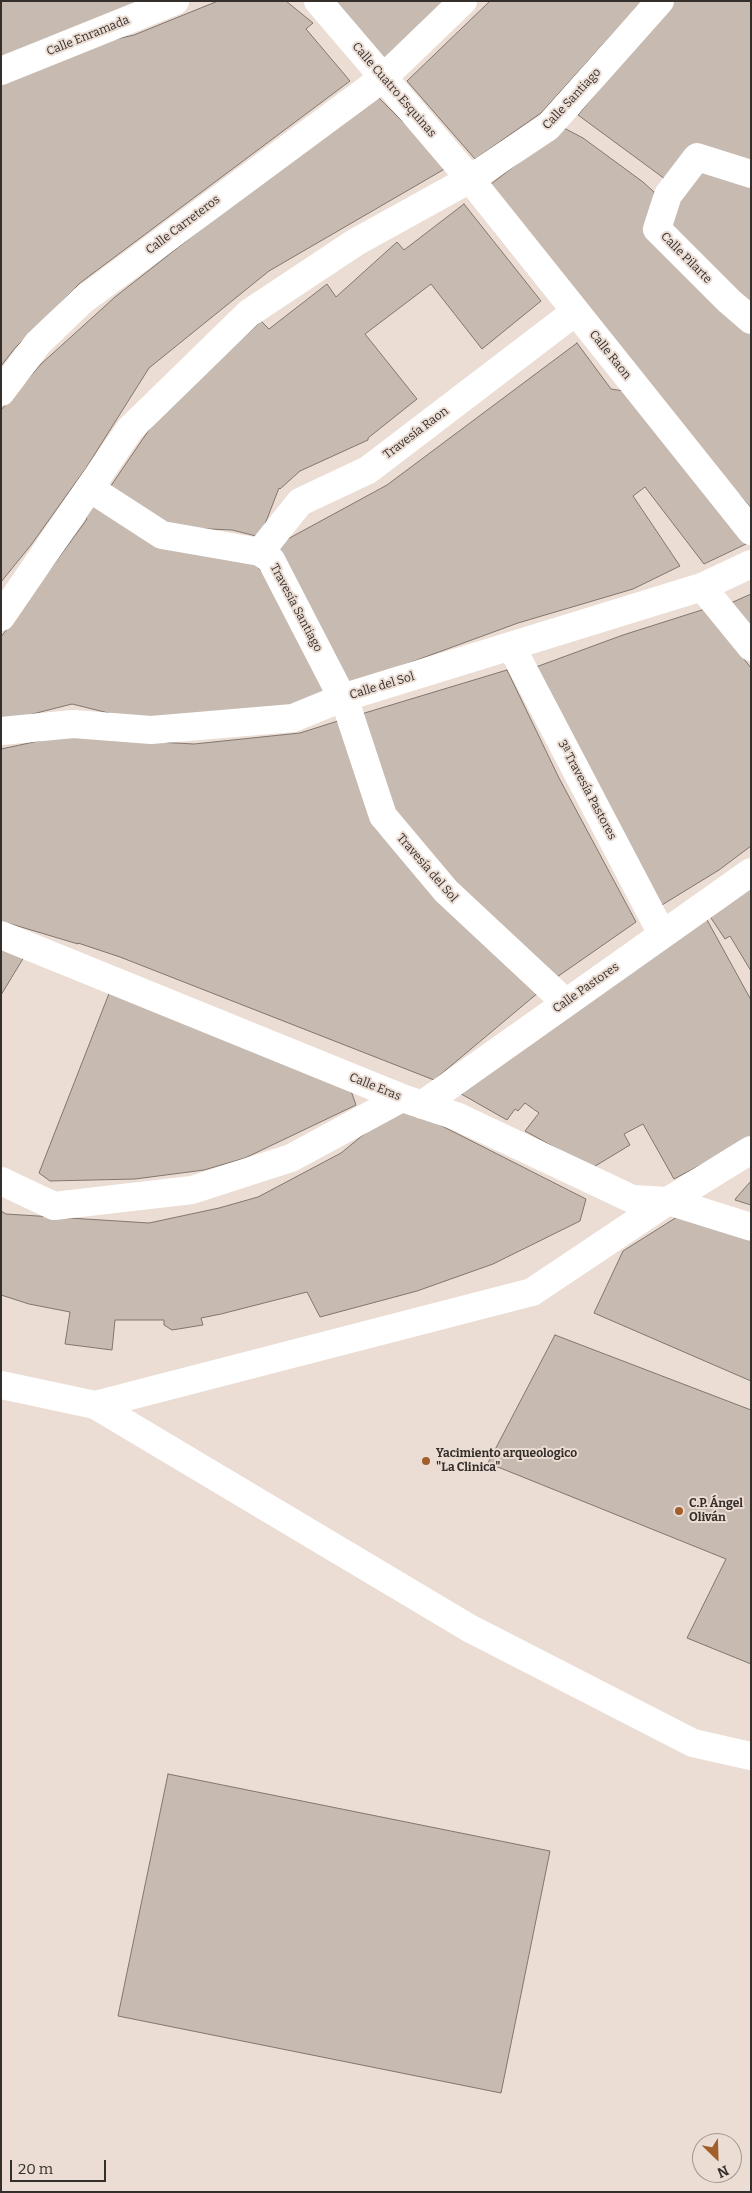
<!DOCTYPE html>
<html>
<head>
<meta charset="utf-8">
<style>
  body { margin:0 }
  #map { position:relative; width:752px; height:2193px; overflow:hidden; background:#ebddd4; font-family:Bitter,serif }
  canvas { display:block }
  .frame { position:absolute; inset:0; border:2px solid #352f2c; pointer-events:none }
  .north { position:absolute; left:692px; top:2133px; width:50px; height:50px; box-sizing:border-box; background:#ebddd4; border:1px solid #a29791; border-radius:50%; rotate:156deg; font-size:14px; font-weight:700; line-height:20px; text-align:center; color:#352f2c }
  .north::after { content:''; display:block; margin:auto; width:18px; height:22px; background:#a15f2b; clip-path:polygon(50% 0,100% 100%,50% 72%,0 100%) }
  .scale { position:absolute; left:10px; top:2160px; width:96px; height:22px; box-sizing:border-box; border:2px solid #352f2c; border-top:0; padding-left:6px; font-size:15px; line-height:18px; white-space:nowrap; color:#352f2c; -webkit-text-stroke:4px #ebddd4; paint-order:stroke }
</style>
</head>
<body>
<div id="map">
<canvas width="752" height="2193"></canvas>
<div class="frame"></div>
<div class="north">N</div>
<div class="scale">20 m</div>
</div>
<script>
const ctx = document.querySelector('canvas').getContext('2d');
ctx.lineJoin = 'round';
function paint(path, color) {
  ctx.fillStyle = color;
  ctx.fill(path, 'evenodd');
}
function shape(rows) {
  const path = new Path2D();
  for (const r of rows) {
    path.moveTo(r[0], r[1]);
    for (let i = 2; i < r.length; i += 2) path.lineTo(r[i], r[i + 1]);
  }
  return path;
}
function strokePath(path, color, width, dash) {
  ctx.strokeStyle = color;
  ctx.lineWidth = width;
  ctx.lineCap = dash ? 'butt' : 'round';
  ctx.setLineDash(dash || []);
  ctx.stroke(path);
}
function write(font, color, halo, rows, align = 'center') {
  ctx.font = font + ' Bitter,serif';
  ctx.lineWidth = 4;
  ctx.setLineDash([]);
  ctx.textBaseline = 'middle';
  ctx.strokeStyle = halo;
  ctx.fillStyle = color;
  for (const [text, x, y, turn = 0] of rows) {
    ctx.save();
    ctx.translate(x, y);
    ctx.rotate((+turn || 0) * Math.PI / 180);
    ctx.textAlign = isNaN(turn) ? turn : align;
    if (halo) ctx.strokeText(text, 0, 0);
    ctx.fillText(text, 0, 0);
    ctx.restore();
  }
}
const building = shape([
  [1,1,167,1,47,38,1,57,1,1],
  [218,1,286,1,313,23,306,29,350,81,80,283,15,348,1,366,1,78,77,48,134,35,218,1],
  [326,1,449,1,385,60,326,1],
  [490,1,642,1,541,113,475,159,407,81,490,1],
  [673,1,751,1,751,164,665,179,578,115,673,1],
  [378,97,448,167,269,271,149,368,86,468,31,545,1,582,1,410,41,364,115,297,246,194,378,97],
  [564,128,583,138,643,182,654,192,655,204,751,332,751,508,710,461,491,184,564,128],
  [699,166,751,180,751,310,666,228,699,166],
  [464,204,541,301,482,349,431,284,365,334,417,399,368,438,368,440,300,471,280,489,279,488,260,537,232,530,162,527,106,493,155,421,261,321,269,329,327,284,336,297,397,242,404,250,464,204],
  [577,343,611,389,624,391,746,544,704,564,645,487,633,496,680,566,633,589,518,623,346,686,273,547,387,485,577,343],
  [93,503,246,555,267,577,330,692,288,707,141,721,72,704,1,722,1,637,87,519,83,516,93,503],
  [751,594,751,636,724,606,751,594],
  [705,609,751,668,751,846,719,870,657,908,536,667,623,635,705,609],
  [507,670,559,778,636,922,557,977,440,875,388,808,358,715,507,670],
  [341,720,371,822,376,829,441,902,539,992,434,1080,120,957,78,943,78,944,1,921,1,749,67,735,120,740,194,744,300,733,341,720],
  [751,887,751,971,730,936,725,939,709,915,751,887],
  [706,918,751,1000,751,1138,674,1179,643,1124,624,1134,630,1145,592,1168,525,1131,539,1113,525,1103,518,1111,515,1109,507,1120,456,1091,706,918],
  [1,948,24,957,1,995,1,948],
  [110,991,350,1088,356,1105,245,1158,204,1170,135,1179,50,1181,39,1173,110,991],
  [397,1107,438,1124,586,1199,580,1221,493,1264,417,1291,320,1317,307,1292,221,1314,201,1318,203,1325,172,1330,164,1325,164,1320,115,1320,112,1350,65,1344,70,1312,29,1304,1,1295,1,1211,6,1214,149,1223,219,1208,258,1197,341,1153,397,1107],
  [751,1181,751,1205,735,1200,736,1198,751,1181],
  [677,1217,751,1241,751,1381,594,1313,623,1251,677,1217],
  [555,1335,751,1410,751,1664,687,1638,726,1559,488,1463,555,1335],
  [168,1774,550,1851,501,2093,118,2016,168,1774]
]);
const minor = shape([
  [318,1,470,179,751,531],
  [1,71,175,1],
  [751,174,697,157,668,195,657,229,729,301,751,320],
  [1,392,38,343,83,300,383,78,463,1],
  [91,489,162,535,260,552,271,560,347,707,383,816,446,891,566,1003],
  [260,552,300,502,368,470,575,312],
  [702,587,751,647],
  [1,617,130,429,249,313,356,242,470,179,548,127,660,1],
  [511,646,662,934],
  [1,731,73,724,151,730,293,718,342,698,702,587,751,564],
  [1,935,402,1098,456,1116,632,1199,668,1201,751,1227],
  [422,1105,751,872],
  [1,1181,54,1206,192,1190,291,1158,402,1098],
  [1,1385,95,1405,469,1628,693,1743,751,1756],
  [95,1405,532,1292,668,1201,751,1150]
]);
const markers = [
  [426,1461,5,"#a15f2b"],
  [679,1511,5,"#a15f2b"]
];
const streetNames = [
  ["Calle Enramada",88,36,-22],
  ["Calle Cuatro Esquinas",394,90,49],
  ["Calle Santiago",572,99,-47],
  ["Calle Carreteros",183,225,-37],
  ["Calle Pilarte",686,258,45],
  ["Calle Raon",610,355,51],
  ["Travesía Raon",416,433,-37],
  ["Travesía Santiago",296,608,62],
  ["Calle del Sol",382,686,-17],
  ["3ª Travesía Pastores",587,790,62],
  ["Travesía del Sol",427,868,49],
  ["Calle Pastores",586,988,-35],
  ["Calle Eras",375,1087,22]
];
const poiNames = [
  ["Yacimiento arqueologico",436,1454],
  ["\"La Clinica\"",436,1468],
  ["C.P. Ángel",689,1504],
  ["Oliván",689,1518]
];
paint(building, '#c7bab1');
strokePath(building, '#81756d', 1);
strokePath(minor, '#fff', 28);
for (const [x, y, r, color] of markers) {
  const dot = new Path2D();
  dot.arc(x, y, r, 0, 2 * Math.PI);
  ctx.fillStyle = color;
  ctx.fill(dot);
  strokePath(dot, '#ebddd4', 2);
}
write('12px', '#352f2c', '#ebddd4', streetNames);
write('bold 12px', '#352f2c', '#ebddd4', poiNames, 'left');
</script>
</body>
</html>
